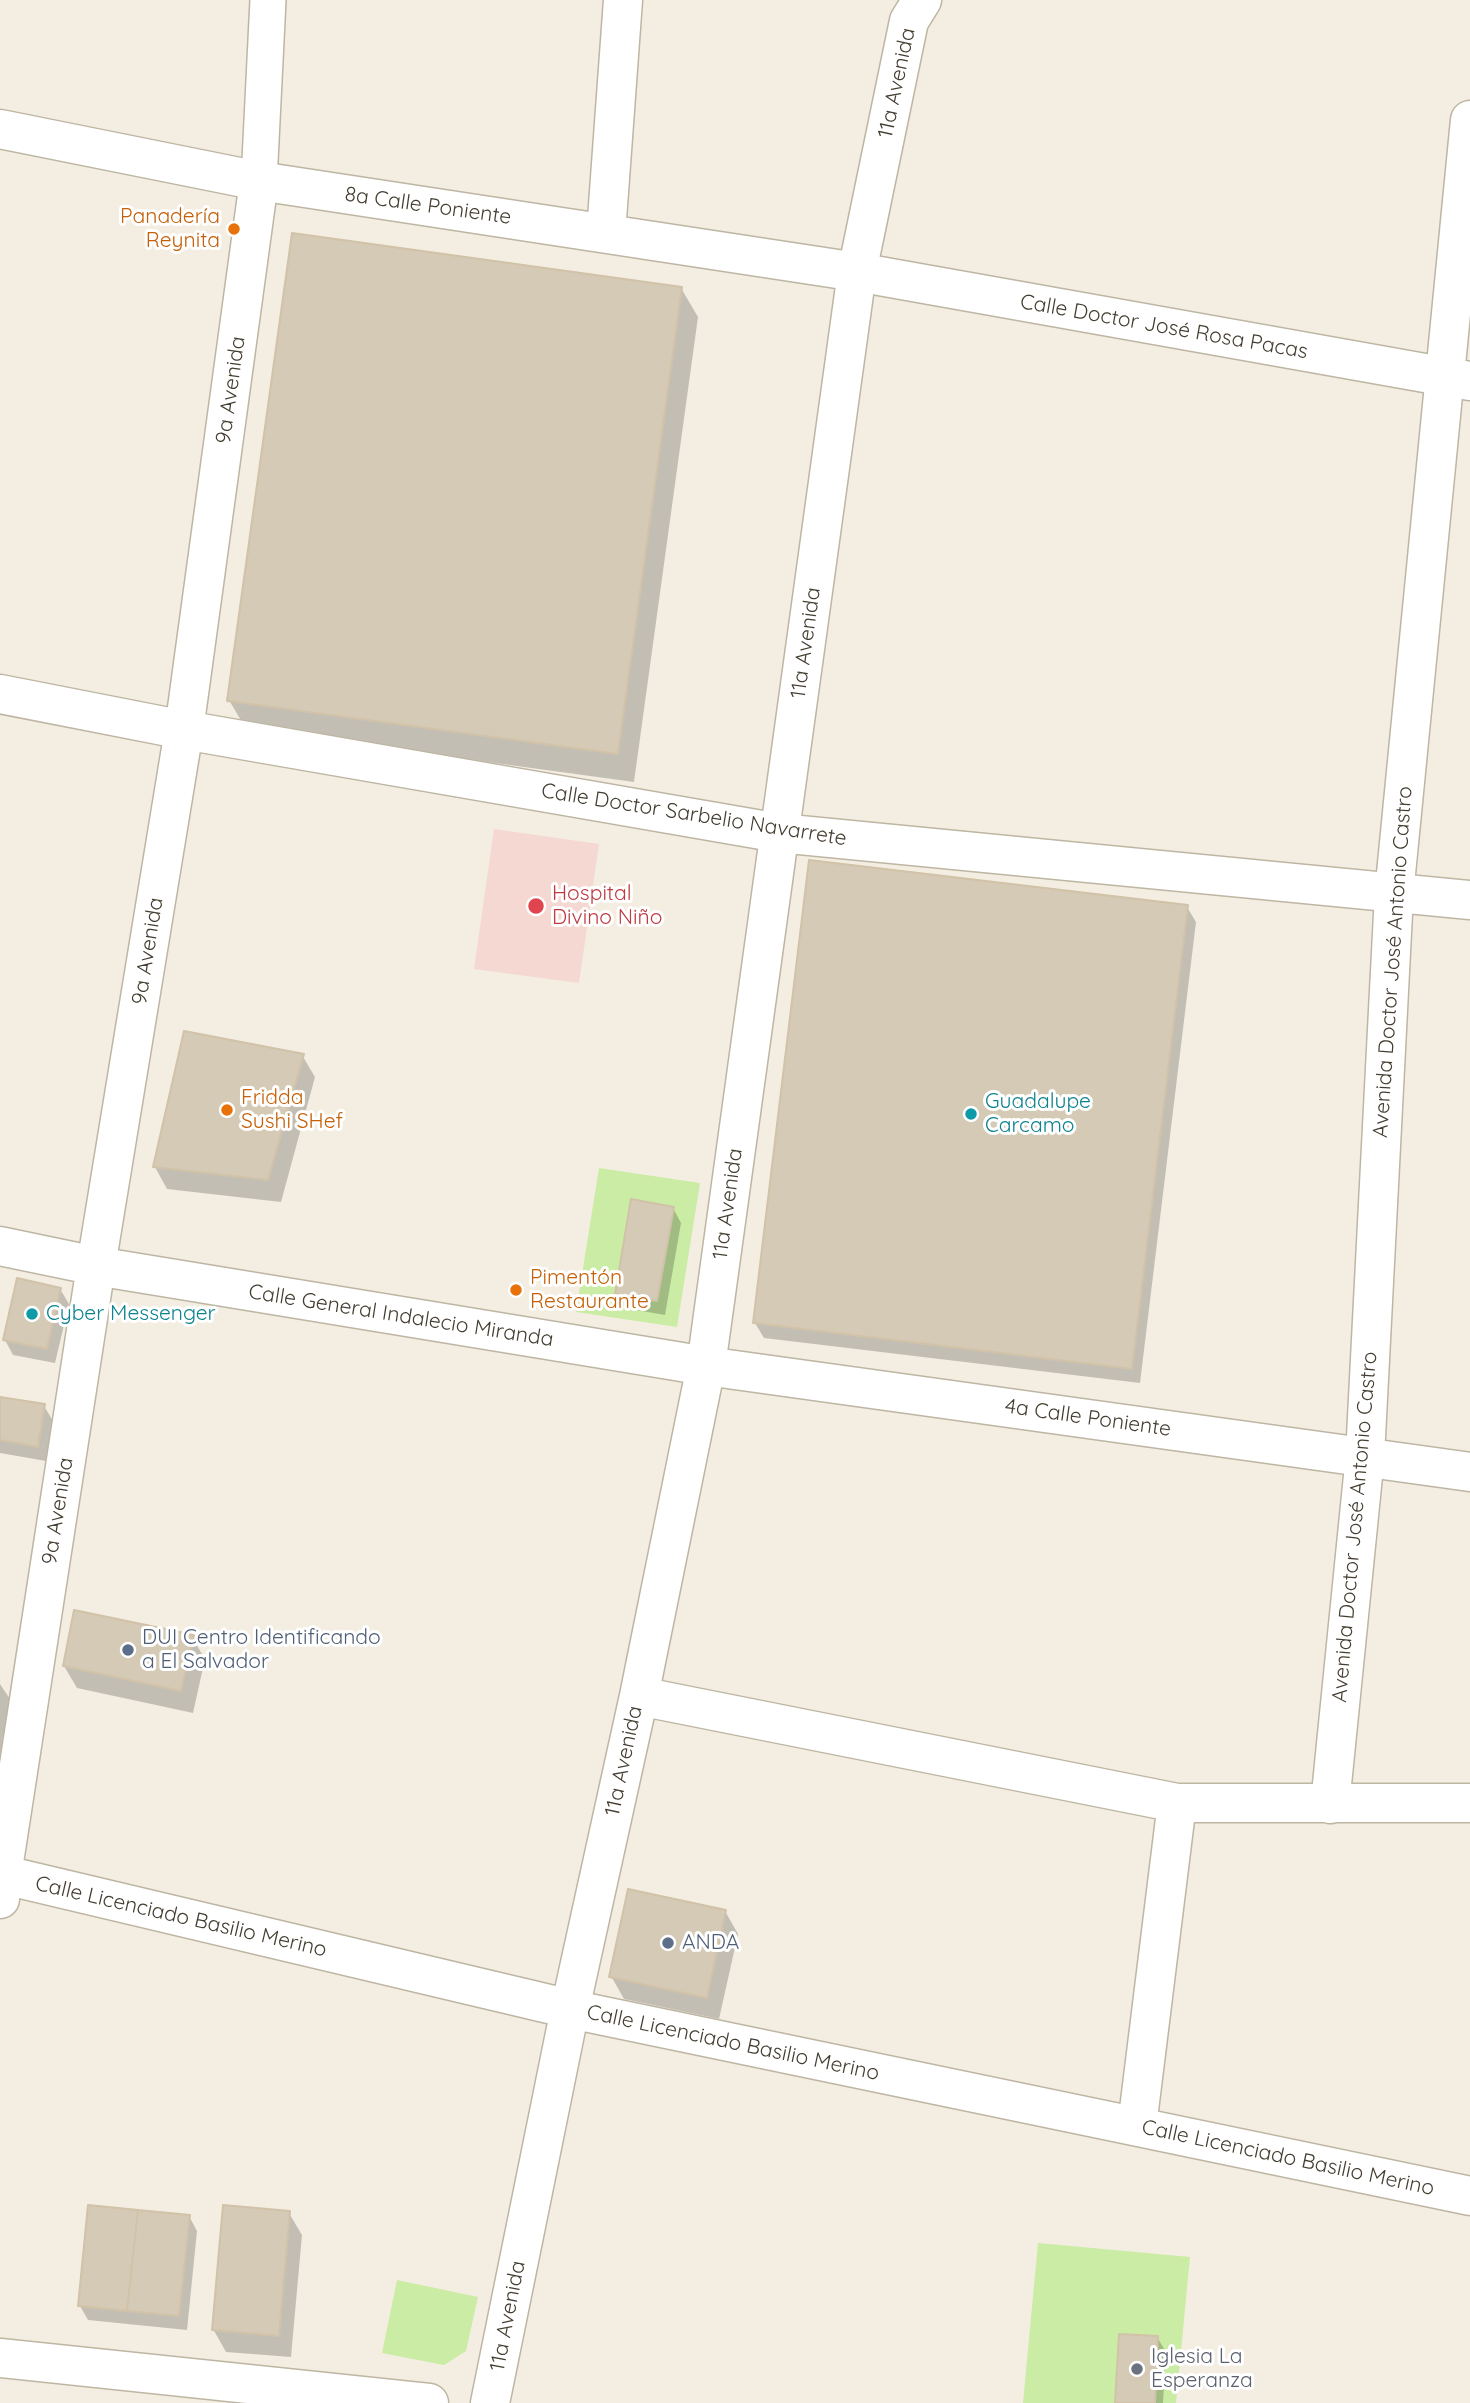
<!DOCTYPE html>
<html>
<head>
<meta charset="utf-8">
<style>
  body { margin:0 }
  canvas { display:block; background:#f3eee1 }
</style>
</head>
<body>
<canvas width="1470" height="2403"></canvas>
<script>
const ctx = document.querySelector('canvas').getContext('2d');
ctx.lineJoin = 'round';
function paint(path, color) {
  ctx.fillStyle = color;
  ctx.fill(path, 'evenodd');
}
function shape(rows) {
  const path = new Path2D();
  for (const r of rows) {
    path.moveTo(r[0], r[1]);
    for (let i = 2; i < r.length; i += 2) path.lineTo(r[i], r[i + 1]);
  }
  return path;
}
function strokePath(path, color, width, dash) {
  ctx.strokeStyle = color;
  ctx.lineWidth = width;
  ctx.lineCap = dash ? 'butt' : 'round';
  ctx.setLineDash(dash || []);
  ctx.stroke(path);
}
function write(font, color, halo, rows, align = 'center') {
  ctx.font = font + ' Quicksand,sans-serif';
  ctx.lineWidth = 6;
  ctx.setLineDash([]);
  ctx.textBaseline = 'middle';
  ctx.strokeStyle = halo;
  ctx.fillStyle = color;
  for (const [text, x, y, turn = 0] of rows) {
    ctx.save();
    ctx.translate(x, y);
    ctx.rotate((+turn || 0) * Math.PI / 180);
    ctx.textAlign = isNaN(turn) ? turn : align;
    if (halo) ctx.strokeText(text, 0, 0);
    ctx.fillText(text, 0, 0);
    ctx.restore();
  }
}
const medical = shape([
  [494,829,599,844,579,983,474,969]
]);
const green = shape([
  [599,1168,700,1183,677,1327,576,1312],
  [1038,2243,1190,2257,1176,2403,1023,2403],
  [397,2280,478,2297,466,2351,444,2365,382,2353]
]);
const shadow = shape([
  [681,288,698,317,634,782,246,729,229,700],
  [1187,907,1196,922,1140,1383,764,1338,755,1323],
  [302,1055,315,1077,281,1202,167,1189,155,1167],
  [673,1208,681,1223,665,1315,625,1308,617,1293],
  [60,1289,69,1304,55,1363,13,1355,5,1340],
  [0,1398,44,1406,53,1421,46,1461,0,1453],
  [192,1637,205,1659,193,1713,77,1688,64,1666],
  [0,1684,10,1699,2,1741,6,1748,0,1790],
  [725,1911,738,1934,719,2019,624,1999,611,1976],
  [289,2213,302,2235,291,2357,226,2352,213,2329],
  [189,2216,197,2231,187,2330,88,2320,80,2306],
  [1157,2337,1166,2352,1163,2403,1117,2403]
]);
const building = shape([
  [292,233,682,287,618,754,227,701,292,233],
  [809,860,1188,905,1132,1369,753,1323,809,860],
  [184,1031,304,1054,268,1180,153,1167,184,1031],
  [631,1199,674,1207,657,1301,615,1294,631,1199],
  [17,1278,61,1288,47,1349,3,1340,17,1278],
  [0,1397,45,1404,38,1447,0,1440,0,1397],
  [74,1610,194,1635,181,1691,63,1666,74,1610],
  [628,1889,726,1910,707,1998,609,1977,628,1889],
  [88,2205,138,2210,127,2311,78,2306,88,2205],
  [223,2205,290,2211,279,2336,212,2330,223,2205],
  [138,2210,190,2215,179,2316,127,2311,138,2210],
  [1119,2334,1158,2336,1155,2403,1115,2403,1119,2334]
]);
const pedestrian = shape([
  [259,181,268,0]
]);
const minor = shape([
  [0,129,259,181,857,272,1470,381],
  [606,233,623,0],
  [0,694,184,730,779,833,1470,900],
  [0,1246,96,1266,706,1366,1470,1472],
  [639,1696,1177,1803,1470,1803],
  [1330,1804,1365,1456,1394,894,1470,120],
  [0,1874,570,2009,1470,2196],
  [0,1899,2,1875,96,1266,184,730,259,181],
  [1137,2126,1177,1803],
  [490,2403,570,2009,639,1696,706,1366,857,272,909,21,922,0]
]);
const tertiary = shape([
  [0,2358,429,2403]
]);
const markers = [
  [234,229,7,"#e8710a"],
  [536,906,9,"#e0444e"],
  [227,1110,7,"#e8710a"],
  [971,1114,7,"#0f9aa8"],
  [516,1290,7,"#e8710a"],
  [32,1314,7,"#0f9aa8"],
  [128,1650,7,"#5c6f8a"],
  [668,1943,7,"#5c6f8a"],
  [1137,2369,7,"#6b7280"]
];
const streetNames = [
  ["11a Avenida",897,83,-78],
  ["8a Calle Poniente",428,206,8],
  ["Calle Doctor José Rosa Pacas",1164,327,10],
  ["9a Avenida",231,390,-82],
  ["11a Avenida",806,643,-82],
  ["Calle Doctor Sarbelio Navarrete",694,815,9],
  ["9a Avenida",148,951,-81],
  ["Avenida Doctor José Antonio Castro",1393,962,-86],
  ["11a Avenida",728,1204,-82],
  ["Calle General Indalecio Miranda",401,1316,9],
  ["4a Calle Poniente",1088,1418,8],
  ["9a Avenida",58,1511,-81],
  ["Avenida Doctor José Antonio Castro",1355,1527,-85],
  ["11a Avenida",624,1761,-78],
  ["Calle Licenciado Basilio Merino",181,1917,13],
  ["Calle Licenciado Basilio Merino",733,2043,12],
  ["Calle Licenciado Basilio Merino",1288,2158,12],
  ["11a Avenida",508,2316,-79]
];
const foodNames = [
  ["Panadería",220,217,"right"],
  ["Reynita",220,241,"right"],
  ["Fridda",241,1098],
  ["Sushi SHef",241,1122],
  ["Pimentón",530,1278],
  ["Restaurante",530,1302]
];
const healthNames = [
  ["Hospital",552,894],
  ["Divino Niño",552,918]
];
const cultureNames = [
  ["Guadalupe",985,1102],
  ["Carcamo",985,1126],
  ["Cyber Messenger",46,1314]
];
const serviceNames = [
  ["DUI Centro Identificando",142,1638],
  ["a El Salvador",142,1662],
  ["ANDA",682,1943]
];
const worshipNames = [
  ["Iglesia La",1151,2357],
  ["Esperanza",1151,2381]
];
paint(medical, '#f5d8d2');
paint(green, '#caeca4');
paint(shadow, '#0003');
paint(building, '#d4cab5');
strokePath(building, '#d1c2a8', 2);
strokePath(pedestrian, '#beb6a3', 38);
strokePath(minor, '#beb6a3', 41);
strokePath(tertiary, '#beb6a3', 41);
strokePath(pedestrian, '#fff', 35);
strokePath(minor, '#fff', 38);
strokePath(tertiary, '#fff', 38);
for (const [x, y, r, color] of markers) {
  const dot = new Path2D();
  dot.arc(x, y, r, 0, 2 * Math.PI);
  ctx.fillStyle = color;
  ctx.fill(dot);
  strokePath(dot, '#fff', 2.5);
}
write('21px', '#443d31', '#fff', streetNames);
write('21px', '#c56008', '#fff', foodNames, 'left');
write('21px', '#be3a42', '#fff', healthNames, 'left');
write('21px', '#0d838f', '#fff', cultureNames, 'left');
write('21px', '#4e5e75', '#fff', serviceNames, 'left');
write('21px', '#5b616d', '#fff', worshipNames, 'left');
</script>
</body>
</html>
